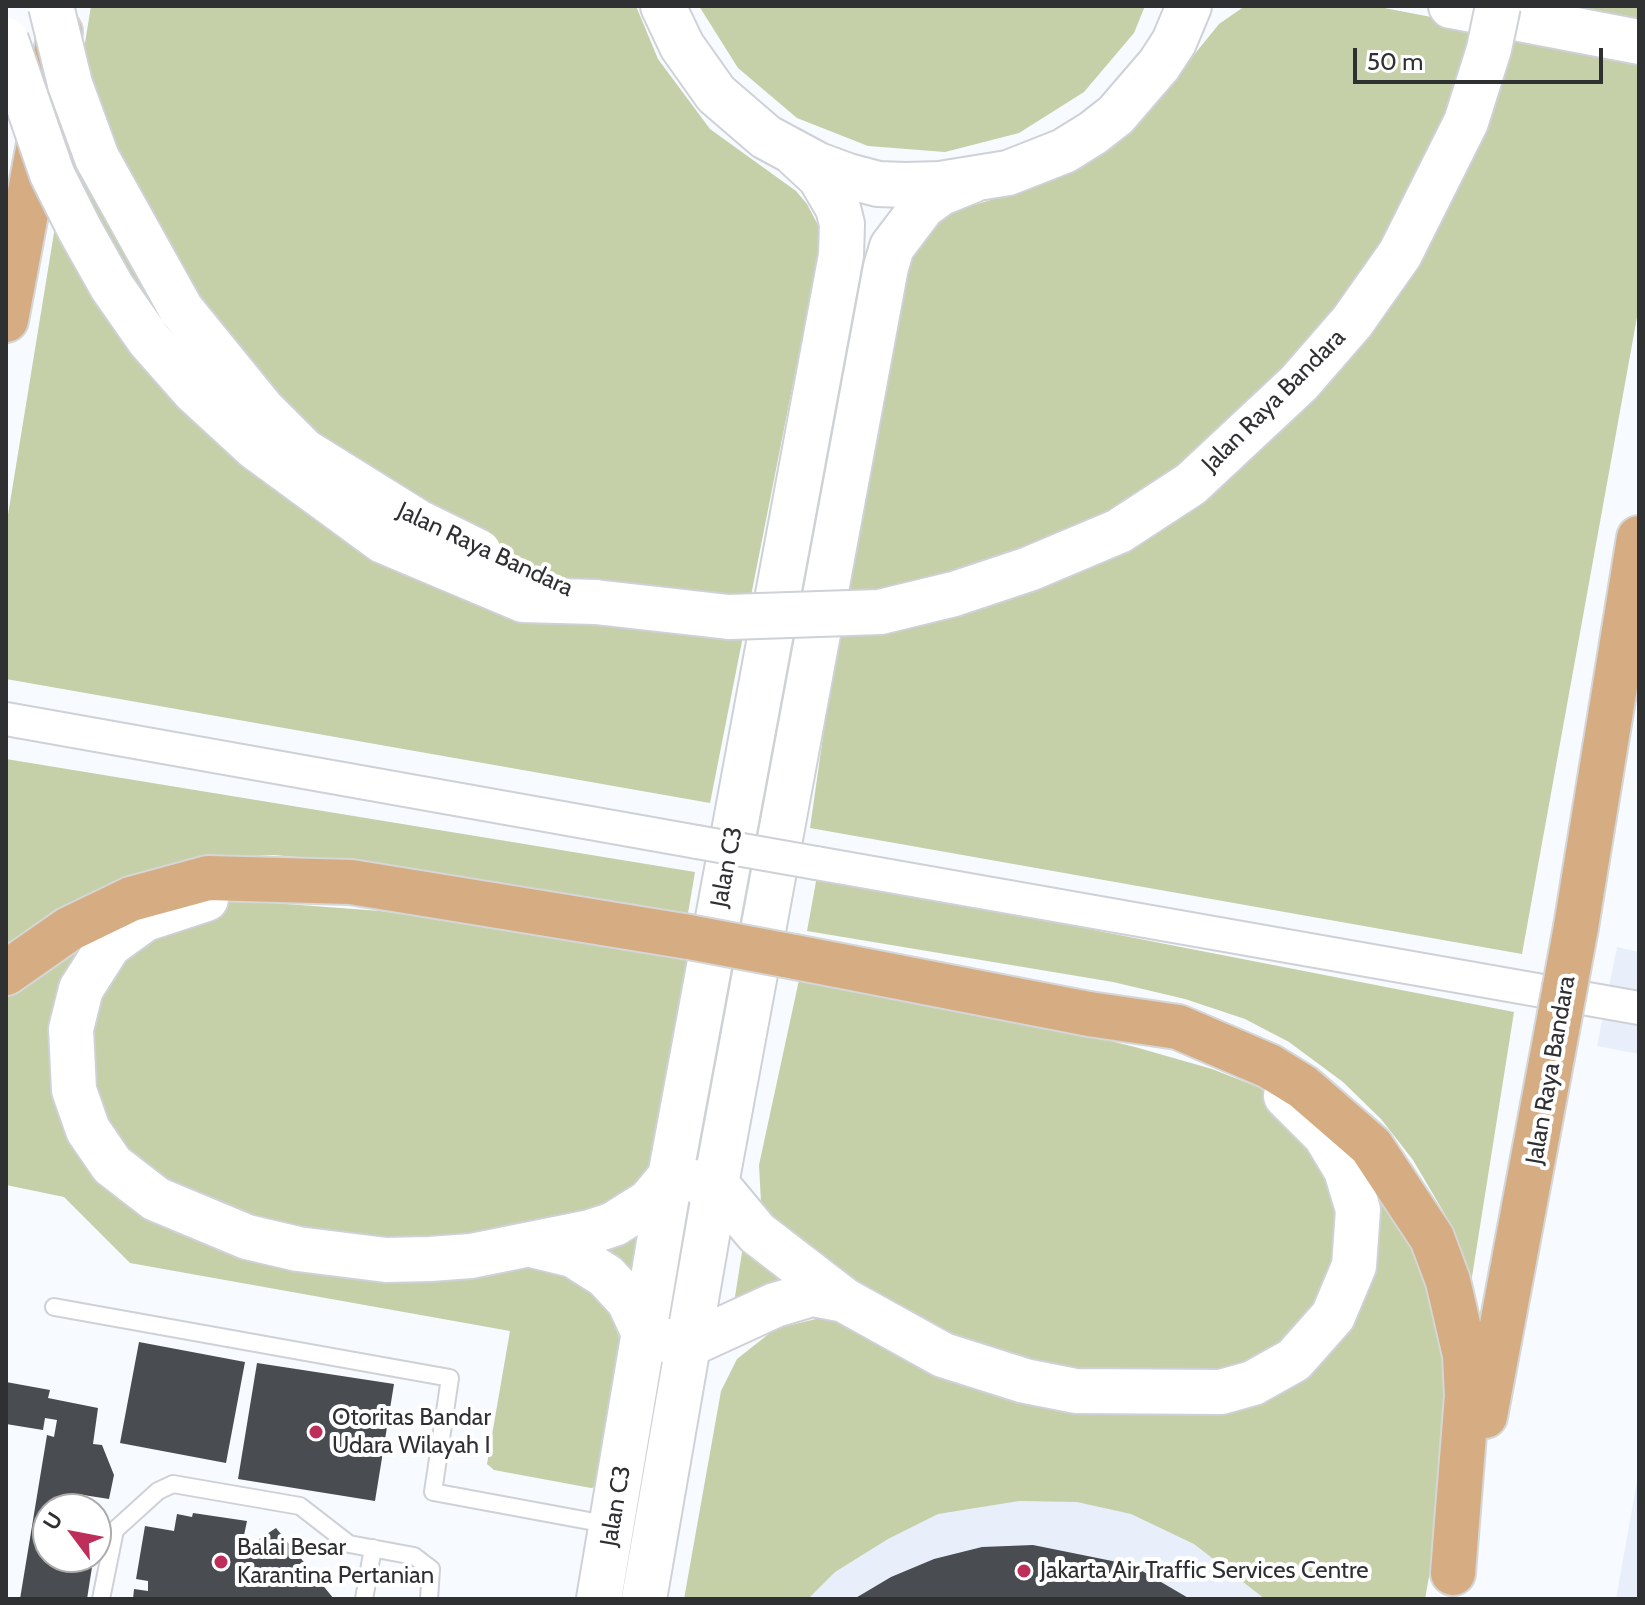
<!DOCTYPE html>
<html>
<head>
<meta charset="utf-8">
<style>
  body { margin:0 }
  #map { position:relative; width:1645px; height:1605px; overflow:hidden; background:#f7faff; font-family:Cabin,sans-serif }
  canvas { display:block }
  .frame { position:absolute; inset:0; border:8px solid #2f3032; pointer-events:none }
  .north { position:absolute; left:32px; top:1493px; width:80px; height:80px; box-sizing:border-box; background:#fff; border:2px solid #acacad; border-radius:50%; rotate:302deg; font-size:22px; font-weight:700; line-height:32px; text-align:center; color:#2f3032 }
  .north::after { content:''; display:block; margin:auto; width:28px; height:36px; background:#bd2e5a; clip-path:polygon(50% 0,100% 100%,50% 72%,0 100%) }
  .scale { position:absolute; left:1353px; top:48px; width:250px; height:36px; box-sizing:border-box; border:4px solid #2f3032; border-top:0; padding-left:10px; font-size:24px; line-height:28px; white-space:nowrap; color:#2f3032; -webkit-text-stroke:6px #fff; paint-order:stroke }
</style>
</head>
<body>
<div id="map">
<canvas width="1645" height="1605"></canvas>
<div class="frame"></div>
<div class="north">U</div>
<div class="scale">50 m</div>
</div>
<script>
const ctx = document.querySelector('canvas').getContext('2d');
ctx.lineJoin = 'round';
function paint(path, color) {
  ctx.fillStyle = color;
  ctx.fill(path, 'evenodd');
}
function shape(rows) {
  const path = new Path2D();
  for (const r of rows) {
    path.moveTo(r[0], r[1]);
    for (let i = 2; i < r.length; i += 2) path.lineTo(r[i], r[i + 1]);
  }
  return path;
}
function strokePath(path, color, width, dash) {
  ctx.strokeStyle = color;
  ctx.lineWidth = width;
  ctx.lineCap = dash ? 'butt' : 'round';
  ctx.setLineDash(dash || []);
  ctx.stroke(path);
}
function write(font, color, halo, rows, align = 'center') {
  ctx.font = font + ' Cabin,sans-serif';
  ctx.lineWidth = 8;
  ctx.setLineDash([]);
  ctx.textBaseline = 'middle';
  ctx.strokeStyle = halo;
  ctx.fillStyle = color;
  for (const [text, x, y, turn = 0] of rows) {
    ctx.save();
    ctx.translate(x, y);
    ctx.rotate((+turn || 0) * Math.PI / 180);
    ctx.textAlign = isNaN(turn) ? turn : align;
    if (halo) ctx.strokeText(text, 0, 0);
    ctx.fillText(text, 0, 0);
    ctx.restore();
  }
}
const built = shape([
  [1617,947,1639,952,1639,1054,1597,1046],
  [729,1394,1418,1510,1395,1599,691,1599],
  [1639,1470,1639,1599,1616,1599]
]);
const green = shape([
  [91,6,636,6,658,59,710,129,796,191,807,204,818,225,819,252,710,803,6,679,6,527],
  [699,6,1145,6,1134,33,1084,92,1019,133,945,152,868,146,797,118,738,68],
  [1245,6,1374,6,1639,57,1639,306,1522,954,810,828,837,638,879,435,897,308,911,250,937,216,1028,189,1075,169,1108,149,1142,119,1219,24],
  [1536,6,1639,6,1639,25],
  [6,759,695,872,686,925,335,860,273,855,197,859,6,955],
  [817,876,1514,1012,1471,1283,1446,1216,1413,1160,1381,1119,1343,1082,1289,1042,1245,1019,1185,999,1113,982,807,931],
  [233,900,380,911,694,955,657,1163,623,1205,521,1241,351,1240,255,1219,168,1182,136,1160,99,1113,86,1036,116,959,200,907],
  [122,914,57,1045,153,1211,569,1273,590,1287,608,1308,627,1359,600,1486,591,1488,494,1470,487,1464,510,1331,130,1263,64,1197,6,1185,6,998,60,948],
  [802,966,1135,1047,1212,1069,1258,1087,1295,1113,1339,1169,1341,1274,1283,1351,1219,1375,1072,1372,947,1337,770,1231,761,1202,759,1165],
  [1355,1146,1397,1204,1451,1341,1443,1499,1425,1599,1265,1599,1194,1544,1131,1514,1077,1502,1019,1501,938,1514,888,1539,835,1572,808,1599,684,1599,721,1391,737,1359,775,1329,820,1318,844,1321,1095,1408,1332,1348,1358,1315,1368,1293,1376,1260],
  [643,1227,645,1281,593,1253],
  [743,1246,807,1285,734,1303]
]);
const building = shape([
  [139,1342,245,1362,226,1463,120,1443],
  [257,1363,394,1384,375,1501,238,1479],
  [6,1382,50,1390,48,1398,98,1408,93,1444,102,1445,114,1475,109,1499,77,1494,74,1509,48,1509,48,1557,66,1557,65,1563,92,1567,87,1599,20,1599,47,1435,54,1437,57,1420,45,1418,43,1430,6,1424],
  [193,1513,247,1521,242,1545,250,1545,276,1528,334,1599,133,1599,134,1589,148,1591,148,1581,136,1579,145,1526,174,1531,177,1514,192,1517],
  [1033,1545,1132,1565,1190,1599,854,1599,891,1577,934,1559,982,1547]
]);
const lane = shape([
  [54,1307,450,1378,433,1492,611,1525],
  [101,1599,115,1530,158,1491,173,1484,300,1506,349,1544,414,1556,431,1569,429,1599],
  [364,1599,373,1548]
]);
const street = shape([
  [6,719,697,842],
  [816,863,1639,1008]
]);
const secondary = shape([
  [663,6,682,46,716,94,766,137,818,165,848,176,878,184,906,185,940,184,1008,173,1064,151,1093,133,1116,115,1159,65,1174,42,1189,6],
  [1451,6,1639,42],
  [595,602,729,617],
  [206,899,145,919,109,945,81,989,71,1029,74,1090,88,1130,112,1165,156,1199,247,1237,298,1249,386,1260,430,1259,471,1256,590,1232,614,1224,649,1202,670,1177],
  [699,1182,716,1184,757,1233,844,1300,943,1355,1025,1381,1076,1391,1221,1392,1253,1383,1294,1360,1333,1316,1354,1266,1358,1210,1346,1170,1325,1135,1286,1096],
  [536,1246,573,1255,606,1276,629,1301,645,1336],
  [669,1341,690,1344,775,1305,812,1294,844,1300],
  [599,1599,670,1177,841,255,842,224,838,208,820,177,793,152],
  [644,1599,716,1184,886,267,892,247,923,206,941,193,973,180]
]);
const primary = shape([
  [6,320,60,32],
  [1576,927,1639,538],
  [795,957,1089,1014,1178,1027,1269,1066,1303,1087,1371,1146,1432,1238,1448,1281,1465,1355,1467,1396,1453,1573],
  [6,973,69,929,131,899,208,878,351,882,689,937],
  [1485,1416,1557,1030]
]);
const streetBridge = shape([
  [697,842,816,863]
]);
const secondaryBridge = shape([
  [51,6,70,84,97,158,181,309,263,410,304,451,418,522,479,552],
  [6,40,52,174,80,230,112,287,149,340,194,391,256,448,383,541,523,600,595,602],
  [729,617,880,612,954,594,1029,569,1119,531,1191,484,1299,383,1352,322,1400,254,1466,122,1489,49,1498,6]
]);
const primaryBridge = shape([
  [689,937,795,957],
  [1557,1030,1576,927]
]);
const markers = [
  [316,1432,8,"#bd2e5a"],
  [221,1562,8,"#bd2e5a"],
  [1024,1571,8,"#bd2e5a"]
];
const streetNames = [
  ["Jalan Raya Bandara",1274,401,-45],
  ["Jalan Raya Bandara",485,550,25],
  ["Jalan C3",727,867,-79],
  ["Jalan Raya Bandara",1551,1070,-80],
  ["Jalan C3",616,1506,-80]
];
const poiNames = [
  ["Otoritas Bandar",332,1418],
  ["Udara Wilayah I",332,1446],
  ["Balai Besar",237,1548],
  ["Karantina Pertanian",237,1576],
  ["Jakarta Air Traffic Services Centre",1040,1571]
];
paint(built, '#e8effa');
paint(green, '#c5cfa8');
paint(building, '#494c50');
strokePath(lane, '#ced1d6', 20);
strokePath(street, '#ced1d6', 36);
strokePath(secondary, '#ced1d6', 48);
strokePath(primary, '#d5d6d6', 48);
strokePath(lane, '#fff', 16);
strokePath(street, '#fff', 32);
strokePath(secondary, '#fff', 44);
strokePath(primary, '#d6ac82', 44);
strokePath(streetBridge, '#ced1d6', 36, []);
strokePath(secondaryBridge, '#ced1d6', 48, []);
strokePath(primaryBridge, '#d5d6d6', 48, []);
strokePath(streetBridge, '#fff', 32);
strokePath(secondaryBridge, '#fff', 44);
strokePath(primaryBridge, '#d6ac82', 44);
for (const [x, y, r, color] of markers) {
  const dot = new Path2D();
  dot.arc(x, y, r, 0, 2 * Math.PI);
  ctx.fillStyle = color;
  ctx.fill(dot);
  strokePath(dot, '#fff', 3);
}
write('24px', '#2f3032', '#fff', streetNames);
write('24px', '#2f3032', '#fff', poiNames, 'left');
</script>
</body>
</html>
